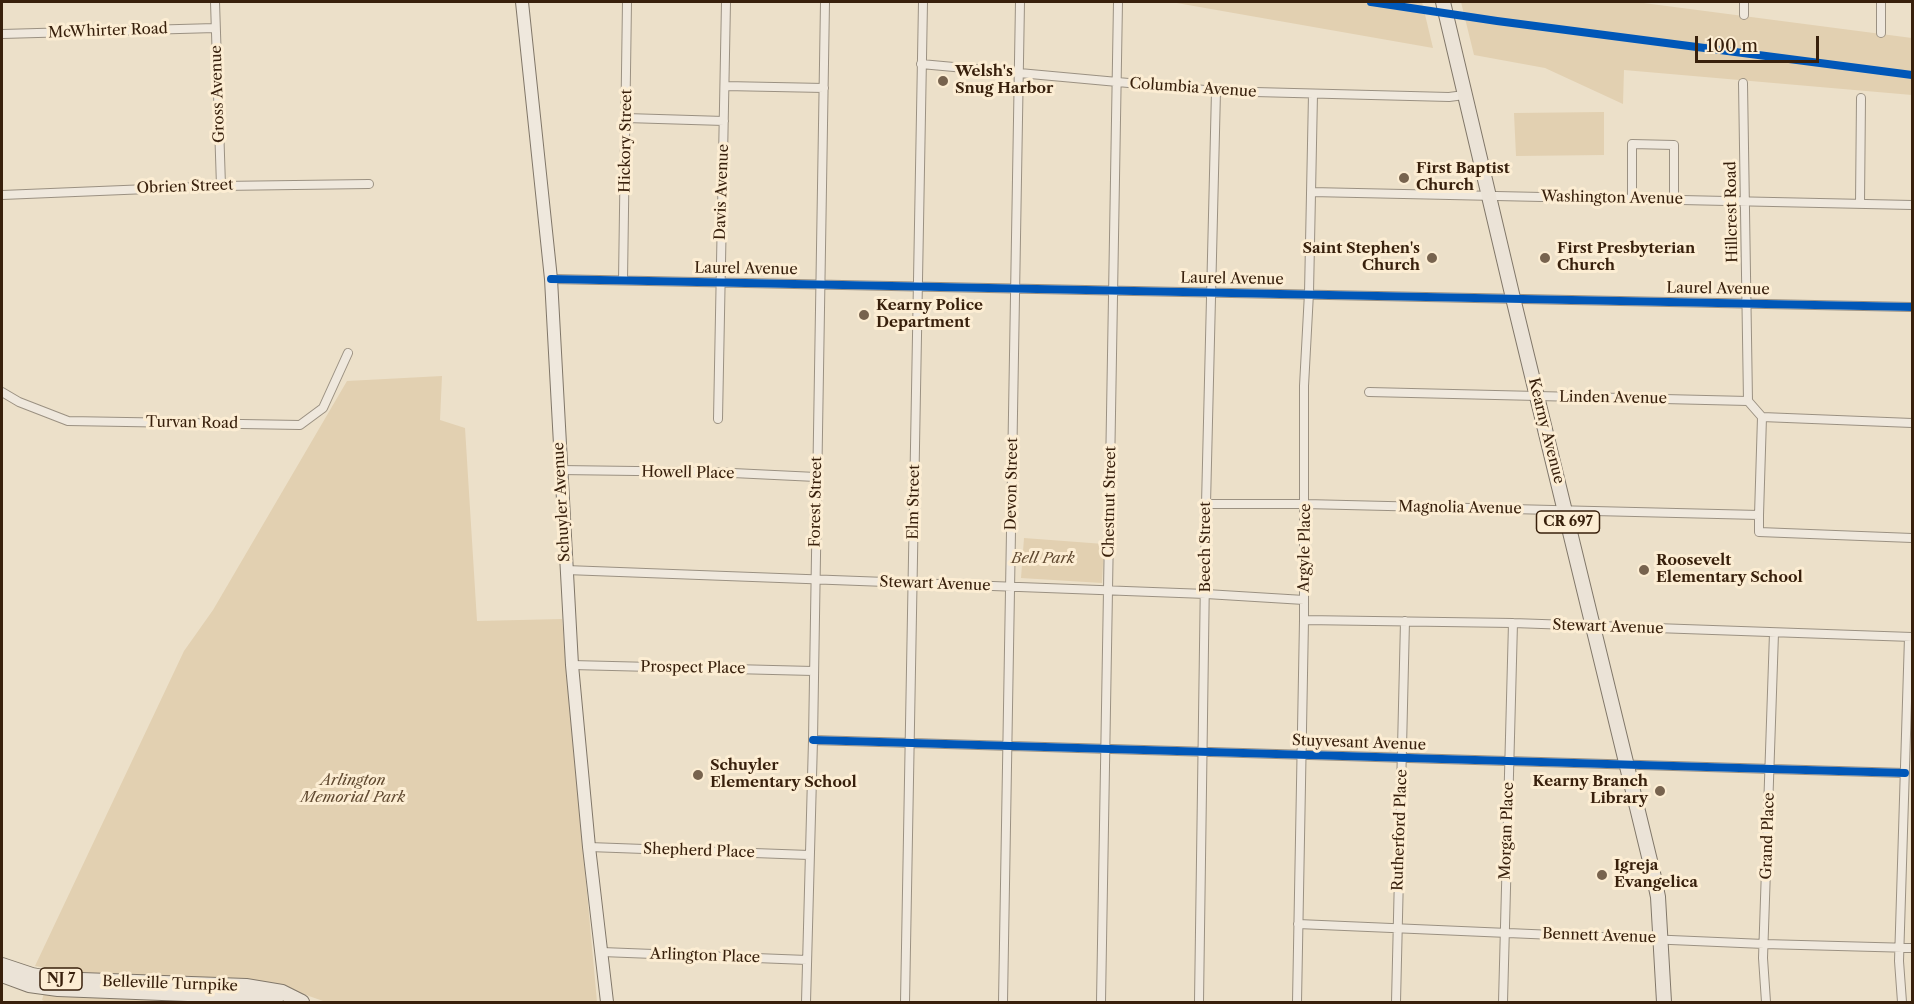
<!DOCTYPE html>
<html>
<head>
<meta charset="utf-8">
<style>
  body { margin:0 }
  #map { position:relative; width:1914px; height:1004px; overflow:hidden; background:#ece0c9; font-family:"Libre Caslon Text",serif }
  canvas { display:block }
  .frame { position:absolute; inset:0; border:3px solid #38200c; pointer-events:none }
  .scale { position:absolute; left:1695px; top:36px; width:124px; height:27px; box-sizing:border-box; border:3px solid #38200c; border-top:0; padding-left:8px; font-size:18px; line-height:21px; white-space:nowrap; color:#38200c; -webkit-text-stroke:4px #fcedd3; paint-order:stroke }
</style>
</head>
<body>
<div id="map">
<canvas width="1914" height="1004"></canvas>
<div class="frame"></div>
<div class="scale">100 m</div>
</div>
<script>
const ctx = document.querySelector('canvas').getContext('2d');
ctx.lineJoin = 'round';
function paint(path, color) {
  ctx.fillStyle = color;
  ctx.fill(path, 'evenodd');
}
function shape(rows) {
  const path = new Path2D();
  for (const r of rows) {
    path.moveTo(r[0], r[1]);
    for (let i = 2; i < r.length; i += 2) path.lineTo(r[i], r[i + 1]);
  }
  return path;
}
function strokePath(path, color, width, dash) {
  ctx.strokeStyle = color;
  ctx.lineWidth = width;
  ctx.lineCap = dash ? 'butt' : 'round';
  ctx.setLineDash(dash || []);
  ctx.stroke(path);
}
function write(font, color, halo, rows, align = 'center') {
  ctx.font = font + ' "Libre Caslon Text",serif';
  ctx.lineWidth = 6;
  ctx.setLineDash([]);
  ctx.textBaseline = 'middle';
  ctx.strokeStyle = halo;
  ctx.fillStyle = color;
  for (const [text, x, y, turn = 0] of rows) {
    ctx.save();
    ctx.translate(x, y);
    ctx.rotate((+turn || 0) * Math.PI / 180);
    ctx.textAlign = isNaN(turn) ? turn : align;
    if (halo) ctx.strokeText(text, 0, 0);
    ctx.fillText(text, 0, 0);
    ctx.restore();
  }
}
const green = shape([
  [1171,2,1422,2,1433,48],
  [1461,2,1636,2,1912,38,1912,95,1624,70,1623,104,1545,68,1474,55],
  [1604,112,1604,155,1516,156,1514,113],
  [442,376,440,420,465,428,477,621,562,619,597,1002,326,1002,286,988,242,982,67,972,35,966,184,651,213,610,347,381],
  [1024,538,1104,544,1102,583,1021,578],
  [44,993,249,1002,46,1002,42,1000]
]);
const minor = shape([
  [215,2,221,186],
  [1744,2,1744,15],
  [1881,2,1881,33],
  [2,34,215,28],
  [921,64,1216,91,1449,97,1464,95],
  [1743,83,1748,401,1762,417,1759,515],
  [725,86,824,88],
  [626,118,724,121],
  [1311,192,1912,205],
  [2,195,221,186,369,184],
  [1632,199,1632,144,1674,145,1674,200],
  [1860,203,1861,98],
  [551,279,1912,307],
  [623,280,627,2],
  [2,392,19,402,68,421,300,425,323,408,348,353],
  [1369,392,1748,401],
  [1762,417,1912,423],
  [718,419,726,2],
  [560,470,712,472,816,477],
  [1206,504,1305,504,1759,515,1759,532,1912,538],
  [566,570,1206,594,1304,600],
  [1304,620,1513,623,1912,637],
  [572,665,813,671],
  [813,740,1905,773],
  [589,847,809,855],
  [1298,924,1764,944,1912,948],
  [602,952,807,960],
  [806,1002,813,740,825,2],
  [905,1002,923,2],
  [1003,1002,1020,2],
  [1101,1002,1118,2],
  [1199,1002,1206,504,1216,91],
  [1297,1002,1304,620,1304,386,1309,293,1313,94],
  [1396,1002,1405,621],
  [1503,1002,1513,623],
  [1766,1002,1763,958,1774,633],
  [1902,1002,1899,961,1909,637]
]);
const secondary = shape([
  [522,2,551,279,572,665,589,847,607,1002]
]);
const primary = shape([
  [1443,2,1513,298,1653,873,1658,897,1664,1002],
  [2,965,32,975,54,979,246,986,282,992,302,1002],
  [2,975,29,985,58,989,240,996,276,1002]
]);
const cycleway = shape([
  [1371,2,1497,21,1912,75],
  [551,279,1912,307],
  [813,740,1905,773]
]);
const markers = [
  [943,81,6,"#77634e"],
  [1404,178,6,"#77634e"],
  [1432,258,6,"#77634e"],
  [1545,258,6,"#77634e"],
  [864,315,6,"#77634e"],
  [1644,570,6,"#77634e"],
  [698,775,6,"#77634e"],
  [1660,791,6,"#77634e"],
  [1602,875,6,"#77634e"]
];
const shields = [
  [1568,522,63],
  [61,979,42]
];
const shieldNames = [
  ["CR 697",1568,522],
  ["NJ 7",61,979]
];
const streetNames = [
  ["McWhirter Road",108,31,-2],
  ["Columbia Avenue",1193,88,4],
  ["Gross Avenue",218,94,-92],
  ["Hickory Street",626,141,-89],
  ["Obrien Street",185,187,-2],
  ["Davis Avenue",722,192,-88],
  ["Washington Avenue",1612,198,1],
  ["Hillcrest Road",1732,212,-91],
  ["Laurel Avenue",746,269,1],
  ["Laurel Avenue",1232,279,1],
  ["Laurel Avenue",1718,289,1],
  ["Linden Avenue",1613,398,1],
  ["Turvan Road",192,423,1],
  ["Kearny Avenue",1546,431,76],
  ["Howell Place",688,473,1],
  ["Devon Street",1012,484,-89],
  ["Schuyler Avenue",562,502,-93],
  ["Forest Street",816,502,-89],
  ["Elm Street",914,502,-89],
  ["Chestnut Street",1110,502,-89],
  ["Magnolia Avenue",1460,508,1],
  ["Beech Street",1206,547,-90],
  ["Argyle Place",1305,548,-89],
  ["Stewart Avenue",935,584,2],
  ["Stewart Avenue",1608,627,2],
  ["Prospect Place",693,668,1],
  ["Stuyvesant Avenue",1359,743,2],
  ["Rutherford Place",1400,830,-88],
  ["Morgan Place",1507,831,-88],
  ["Grand Place",1768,836,-88],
  ["Shepherd Place",699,851,2],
  ["Bennett Avenue",1599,936,2],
  ["Arlington Place",705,956,2],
  ["Belleville Turnpike",170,984,2]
];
const poiNames = [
  ["Welsh's",955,72],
  ["Snug Harbor",955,89],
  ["First Baptist",1416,169],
  ["Church",1416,186],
  ["Saint Stephen's",1420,249,"right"],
  ["Church",1420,266,"right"],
  ["First Presbyterian",1557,249],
  ["Church",1557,266],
  ["Kearny Police",876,306],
  ["Department",876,323],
  ["Roosevelt",1656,561],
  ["Elementary School",1656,578],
  ["Schuyler",710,766],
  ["Elementary School",710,783],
  ["Kearny Branch",1648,782,"right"],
  ["Library",1648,799,"right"],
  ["Igreja",1614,866],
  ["Evangelica",1614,883]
];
const parkNames = [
  ["Bell Park",1043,559],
  ["Arlington",353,781],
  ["Memorial Park",353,798]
];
paint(green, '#e2d0b1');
strokePath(minor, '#9b9182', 10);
strokePath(secondary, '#817769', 14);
strokePath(primary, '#817769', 16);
strokePath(minor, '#efe8dd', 8);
strokePath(secondary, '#efe8dd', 12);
strokePath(primary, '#ebe3d7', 14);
strokePath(cycleway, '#0057b8', 8);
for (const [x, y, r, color] of markers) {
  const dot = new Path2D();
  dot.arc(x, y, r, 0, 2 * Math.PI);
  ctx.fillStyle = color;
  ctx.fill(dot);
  strokePath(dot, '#fcedd3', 2);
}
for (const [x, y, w] of shields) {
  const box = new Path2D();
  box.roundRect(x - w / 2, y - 11, w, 22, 4.5);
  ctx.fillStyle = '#fcedd3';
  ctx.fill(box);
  strokePath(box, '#38200c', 1.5);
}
write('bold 14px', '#38200c', null, shieldNames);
write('15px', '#38200c', '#fcedd3', streetNames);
write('bold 15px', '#38200c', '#fcedd3', poiNames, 'left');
write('italic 15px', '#604930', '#fcedd3', parkNames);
</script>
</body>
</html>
